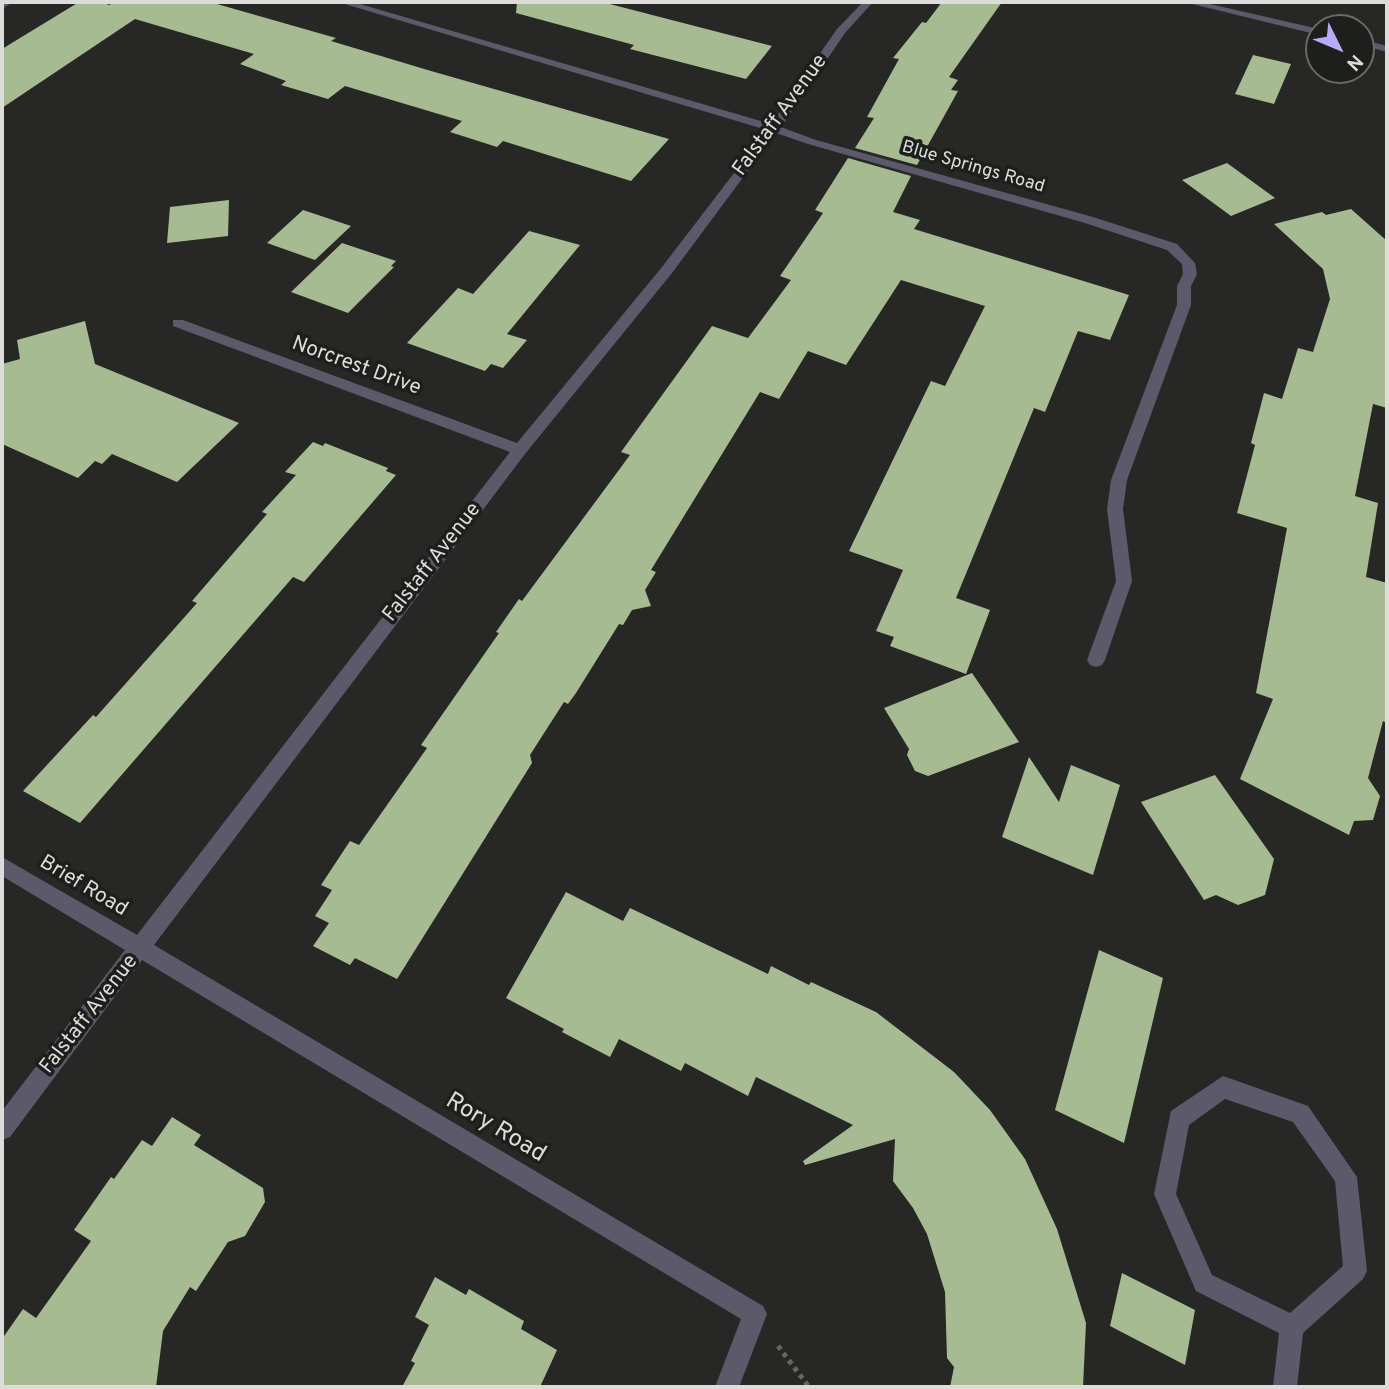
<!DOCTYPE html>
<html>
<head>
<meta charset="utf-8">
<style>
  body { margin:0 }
  #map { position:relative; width:1389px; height:1389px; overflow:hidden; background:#272825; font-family:Overpass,sans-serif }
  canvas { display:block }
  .frame { position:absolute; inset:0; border:4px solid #dcdddb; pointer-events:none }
  .north { position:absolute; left:1305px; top:14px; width:70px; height:70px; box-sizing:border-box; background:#1d1f1c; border:2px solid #696b68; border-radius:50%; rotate:133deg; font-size:19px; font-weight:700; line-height:28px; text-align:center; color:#dcdddb }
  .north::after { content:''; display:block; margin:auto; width:24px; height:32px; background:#b9aaf7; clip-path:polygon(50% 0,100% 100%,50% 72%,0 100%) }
</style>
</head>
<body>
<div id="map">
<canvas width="1389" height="1389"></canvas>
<div class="frame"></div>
<div class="north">N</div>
</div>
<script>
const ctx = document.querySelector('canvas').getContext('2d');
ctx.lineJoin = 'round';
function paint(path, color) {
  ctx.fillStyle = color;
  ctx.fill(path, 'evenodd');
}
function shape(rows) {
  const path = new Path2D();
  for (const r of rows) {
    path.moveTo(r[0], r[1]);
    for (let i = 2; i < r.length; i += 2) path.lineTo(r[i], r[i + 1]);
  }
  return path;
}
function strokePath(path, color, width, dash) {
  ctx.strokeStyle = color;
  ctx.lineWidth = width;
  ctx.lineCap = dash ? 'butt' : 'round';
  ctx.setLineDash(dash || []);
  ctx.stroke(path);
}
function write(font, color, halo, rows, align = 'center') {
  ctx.font = font + ' Overpass,sans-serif';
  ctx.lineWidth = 7;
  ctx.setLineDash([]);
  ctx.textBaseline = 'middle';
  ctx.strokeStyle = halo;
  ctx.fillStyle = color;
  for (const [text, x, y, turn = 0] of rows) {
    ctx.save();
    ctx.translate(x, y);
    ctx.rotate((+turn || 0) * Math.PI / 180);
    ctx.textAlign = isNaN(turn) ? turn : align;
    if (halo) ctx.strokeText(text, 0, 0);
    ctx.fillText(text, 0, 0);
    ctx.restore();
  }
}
const building = shape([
  [79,2,99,2,110,5,111,2,210,2,336,38,331,41,431,71,669,139,631,181,503,141,497,147,450,132,462,121,345,86,328,99,281,85,286,81,240,64,254,54,135,19,2,108,2,49],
  [517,2,602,2,772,46,746,79,630,49,634,45,516,13],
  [942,2,1002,2,949,77,958,80,951,90,958,91,917,165,855,148,874,118,867,117,899,59,893,58,922,22,926,23],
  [1253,55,1291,64,1274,104,1235,94],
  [848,158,911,176,893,212,920,220,914,229,1129,295,1110,340,1078,331,1045,412,1034,408,956,598,990,610,966,674,890,646,894,637,876,631,903,570,849,551,931,381,945,386,985,306,901,280,846,365,808,351,779,399,760,392,651,570,656,572,645,590,651,606,632,610,623,625,619,624,576,693,568,704,564,702,530,755,532,763,397,979,355,958,350,965,313,946,329,923,315,916,332,890,321,885,350,841,359,845,427,748,421,745,499,633,496,632,519,599,522,601,630,455,621,452,712,326,748,338,791,280,780,276,823,213,815,210],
  [1227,163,1275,198,1231,216,1182,180],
  [229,200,228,236,167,243,170,207],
  [1351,209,1387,241,1387,408,1373,404,1355,496,1378,503,1366,577,1387,583,1387,723,1383,721,1368,778,1380,796,1373,820,1354,821,1349,835,1240,779,1273,699,1256,693,1287,528,1237,513,1255,445,1251,443,1264,393,1282,399,1298,348,1313,352,1330,299,1323,269,1274,224,1322,212,1326,215],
  [303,210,351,226,315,260,267,243],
  [529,231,580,245,507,334,527,340,503,368,491,364,485,371,407,343,458,288,473,294],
  [342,243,396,261,391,266,394,267,348,313,291,292],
  [85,321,95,364,239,423,177,482,112,454,102,464,95,461,78,478,2,444,2,364,20,359,17,340],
  [313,442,323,446,325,443,388,468,386,471,396,475,304,582,293,577,80,823,23,791,93,715,96,717,197,603,192,601,267,514,262,512,296,475,285,472],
  [972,673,1019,742,928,776,915,771,907,755,909,749,884,708],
  [1029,757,1059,802,1071,765,1120,785,1093,875,1002,837],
  [1215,775,1274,859,1265,895,1238,905,1216,895,1204,900,1141,802],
  [566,892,623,921,630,908,768,974,771,966,809,985,811,982,876,1012,954,1072,990,1110,1025,1159,1057,1229,1086,1323,1083,1387,950,1387,954,1367,947,1358,945,1292,927,1234,913,1208,893,1181,895,1139,805,1165,803,1161,853,1125,756,1077,748,1096,685,1063,681,1071,619,1039,610,1057,562,1032,564,1029,506,998],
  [1099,950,1163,978,1124,1143,1055,1110],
  [172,1117,201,1135,194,1145,263,1188,265,1202,245,1236,228,1242,196,1291,190,1287,163,1331,156,1387,2,1387,2,1339,23,1309,36,1318,91,1241,74,1230,111,1177,114,1179,142,1140,152,1146],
  [1122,1273,1195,1310,1185,1365,1110,1326],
  [435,1277,466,1295,469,1289,524,1321,521,1329,557,1350,540,1387,402,1387,415,1363,411,1361,429,1325,415,1317]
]);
const path = shape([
  [778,1346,809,1387]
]);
const service = shape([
  [1223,1076,1308,1106,1357,1177,1367,1271,1363,1279,1303,1333,1297,1387,1273,1387,1279,1333,1196,1291,1154,1194,1171,1111,1223,1076],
  [1225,1099,1293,1122,1335,1181,1343,1266,1290,1313,1212,1275,1176,1194,1189,1125,1225,1099]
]);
const minor = shape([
  [2,2,13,2,2,9,2,2],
  [338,2,353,2,771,124,837,29,863,2,873,2,845,33,781,127,816,140,1093,217,1177,244,1195,263,1197,274,1191,286,1191,305,1127,480,1123,509,1132,581,1105,660,1102,665,1096,667,1090,665,1087,660,1116,581,1107,509,1111,480,1177,305,1177,286,1183,274,1182,264,1167,250,1085,223,808,144,776,133,672,273,525,454,154,945,763,1306,767,1314,739,1387,715,1387,741,1319,142,960,10,1137,2,1140,2,1111,125,950,2,876,2,857,137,935,510,452,173,326,173,320,183,320,517,443,662,267,767,130,338,2],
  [1184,2,1201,2,1319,29,1319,35,1184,2],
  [1361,39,1387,46,1387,52,1361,45,1361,39]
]);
const farStreetnames = [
  ["Blue Springs Road",973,168,16]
];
const streetNames = [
  ["Falstaff Avenue",781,116,-54],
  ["Norcrest Drive",356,367,20],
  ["Falstaff Avenue",433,563,-52],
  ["Brief Road",83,887,31],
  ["Falstaff Avenue",90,1015,-52]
];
const nearStreetnames = [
  ["Rory Road",495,1129,31]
];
paint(building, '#a6bb91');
strokePath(path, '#666765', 5, [4.5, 4.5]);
paint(service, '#5c596b');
paint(minor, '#5c596b');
write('18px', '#dcdddb', '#1d1f1c', farStreetnames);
write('21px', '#dcdddb', '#1d1f1c', streetNames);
write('24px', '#dcdddb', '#1d1f1c', nearStreetnames);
</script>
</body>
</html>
